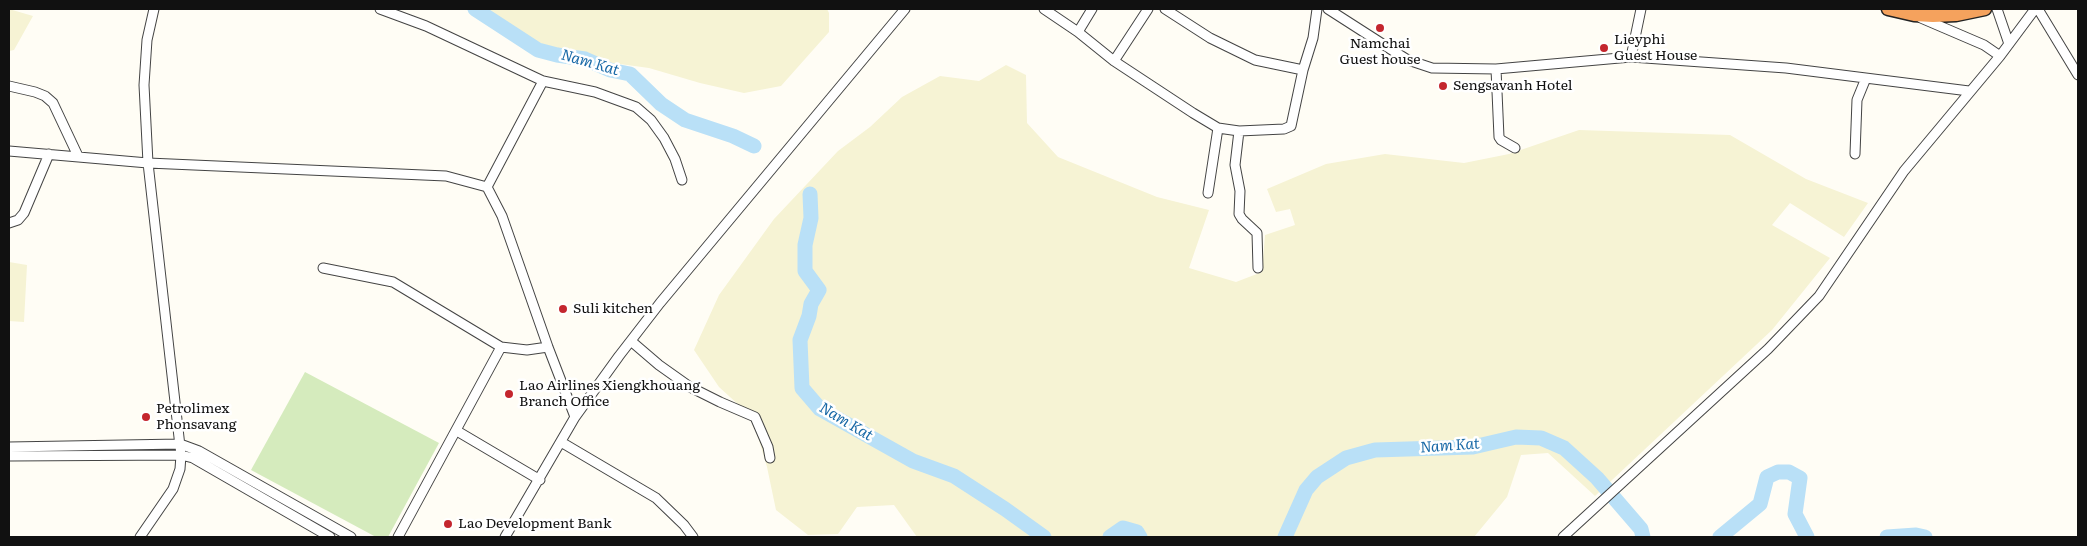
<!DOCTYPE html>
<html>
<head>
<meta charset="utf-8">
<style>
  body { margin:0 }
  #map { position:relative; width:2087px; height:546px; overflow:hidden; background:#fffdf5; font-family:Literata,serif }
  canvas { display:block }
  .frame { position:absolute; inset:0; border:10px solid #111; pointer-events:none }
</style>
</head>
<body>
<div id="map">
<canvas width="2087" height="546"></canvas>
<div class="frame"></div>
</div>
<script>
const ctx = document.querySelector('canvas').getContext('2d');
ctx.lineJoin = 'round';
function paint(path, color) {
  ctx.fillStyle = color;
  ctx.fill(path, 'evenodd');
}
function shape(rows) {
  const path = new Path2D();
  for (const r of rows) {
    path.moveTo(r[0], r[1]);
    for (let i = 2; i < r.length; i += 2) path.lineTo(r[i], r[i + 1]);
  }
  return path;
}
function strokePath(path, color, width, dash) {
  ctx.strokeStyle = color;
  ctx.lineWidth = width;
  ctx.lineCap = dash ? 'butt' : 'round';
  ctx.setLineDash(dash || []);
  ctx.stroke(path);
}
function write(font, color, halo, rows, align = 'center') {
  ctx.font = font + ' Literata,serif';
  ctx.lineWidth = 5;
  ctx.setLineDash([]);
  ctx.textBaseline = 'middle';
  ctx.strokeStyle = halo;
  ctx.fillStyle = color;
  for (const [text, x, y, turn = 0] of rows) {
    ctx.save();
    ctx.translate(x, y);
    ctx.rotate((+turn || 0) * Math.PI / 180);
    ctx.textAlign = isNaN(turn) ? turn : align;
    if (halo) ctx.strokeText(text, 0, 0);
    ctx.fillText(text, 0, 0);
    ctx.restore();
  }
}
const farmland = shape([
  [9,9,33,16,14,50,9,51],
  [475,9,827,9,829,13,829,32,781,86,744,93,700,83,649,68,554,55,538,50],
  [1006,65,1026,75,1027,123,1058,157,1157,197,1209,210,1189,268,1236,282,1262,272,1265,235,1295,225,1290,209,1276,212,1267,189,1326,164,1385,154,1464,163,1509,154,1579,130,1730,135,1806,179,1868,203,1844,237,1790,203,1772,225,1830,258,1772,330,1595,496,1548,453,1521,455,1507,497,1474,537,917,537,894,505,857,507,838,534,808,535,776,510,767,467,752,417,719,387,694,350,719,295,774,219,838,151,870,127,902,97,940,76,979,81],
  [9,262,27,265,24,322,9,321]
]);
const green = shape([
  [305,372,439,443,388,537,376,537,251,470]
]);
const river = shape([
  [475,9,538,50,557,55,585,59,610,70,630,74,661,104,685,120,733,136,754,146],
  [810,194,811,218,805,245,805,271,819,290,811,304,809,316,800,340,802,388,820,409,913,461,954,476,1005,509,1044,537],
  [1110,537,1123,528,1137,532,1140,537],
  [1285,537,1306,490,1317,477,1346,458,1375,450,1473,447,1516,437,1541,438,1564,448,1597,478,1641,529,1643,537],
  [1720,537,1760,504,1767,477,1778,472,1789,472,1800,478,1795,514,1807,537],
  [1887,537,1916,535,1925,537]
]);
const minor = shape([
  [380,9,426,26,543,81,595,92,636,107,651,120,664,138,675,159,682,180],
  [1044,9,1078,32,1114,61,1193,113,1218,128,1239,131,1284,129,1291,126,1303,70,1313,38,1317,9],
  [1165,9,1210,38,1255,60,1303,70],
  [1328,9,1395,52,1408,60,1432,68,1496,69,1631,57,1786,68,1969,91],
  [1997,9,2009,44],
  [2038,9,2078,75],
  [1921,18,1984,45,2000,56],
  [1078,32,1092,9],
  [1631,57,1641,9],
  [1114,61,1148,9],
  [1496,69,1499,137,1501,140,1515,148],
  [9,86,35,92,45,96,53,103,78,156],
  [1239,131,1235,165,1240,191,1239,214,1242,219,1257,233,1258,268],
  [9,151,148,163,446,176,487,187,502,216,548,347,575,417],
  [1855,154,1857,100,1866,78],
  [487,187,543,81],
  [1208,193,1218,128],
  [9,223,18,220,24,213,49,154],
  [323,268,393,282,501,347,527,350,548,347],
  [631,341,659,365,690,387,720,402,755,417,768,447,770,458],
  [457,431,540,480],
  [561,442,656,498,684,525,693,537],
  [9,447,180,444,199,451,351,537],
  [9,456,181,455,193,458,330,537],
  [140,537,173,489,180,469,181,455,148,163,144,85,147,40,154,9],
  [398,537,501,347],
  [505,537,575,417,619,356,660,303,905,9],
  [1563,537,1768,349,1819,296,1904,171,2000,56,2035,9]
]);
const highway = shape([
  [1888,9,1914,15,1933,16,1956,15,1985,9]
]);
const markers = [
  [1380,28,5,"#c4262e"],
  [1604,48,5,"#c4262e"],
  [1443,86,5,"#c4262e"],
  [563,309,5,"#c4262e"],
  [509,394,5,"#c4262e"],
  [146,417,5,"#c4262e"],
  [448,524,5,"#c4262e"]
];
const poiNames = [
  ["Lieyphi",1614,40],
  ["Guest House",1614,56],
  ["Namchai",1380,44,"center"],
  ["Guest house",1380,60,"center"],
  ["Sengsavanh Hotel",1453,86],
  ["Suli kitchen",573,309],
  ["Lao Airlines Xiengkhouang",519,386],
  ["Branch Office",519,402],
  ["Petrolimex",156,409],
  ["Phonsavang",156,425],
  ["Lao Development Bank",458,524]
];
const waterNames = [
  ["Nam Kat",590,63,16],
  ["Nam Kat",846,422,31],
  ["Nam Kat",1450,446,-4]
];
paint(farmland, '#f6f3d4');
paint(green, '#d5ebbd');
strokePath(river, '#b9e0f7', 15);
strokePath(minor, '#444', 11);
strokePath(highway, '#222', 15);
strokePath(minor, '#fff', 9);
strokePath(highway, '#f5a25d', 12);
for (const [x, y, r, color] of markers) {
  const dot = new Path2D();
  dot.arc(x, y, r, 0, 2 * Math.PI);
  ctx.fillStyle = color;
  ctx.fill(dot);
  strokePath(dot, '#fff', 2);
}
write('14px', '#111', '#fff', poiNames, 'left');
write('italic 15px', '#1768a6', '#fff', waterNames);
</script>
</body>
</html>
